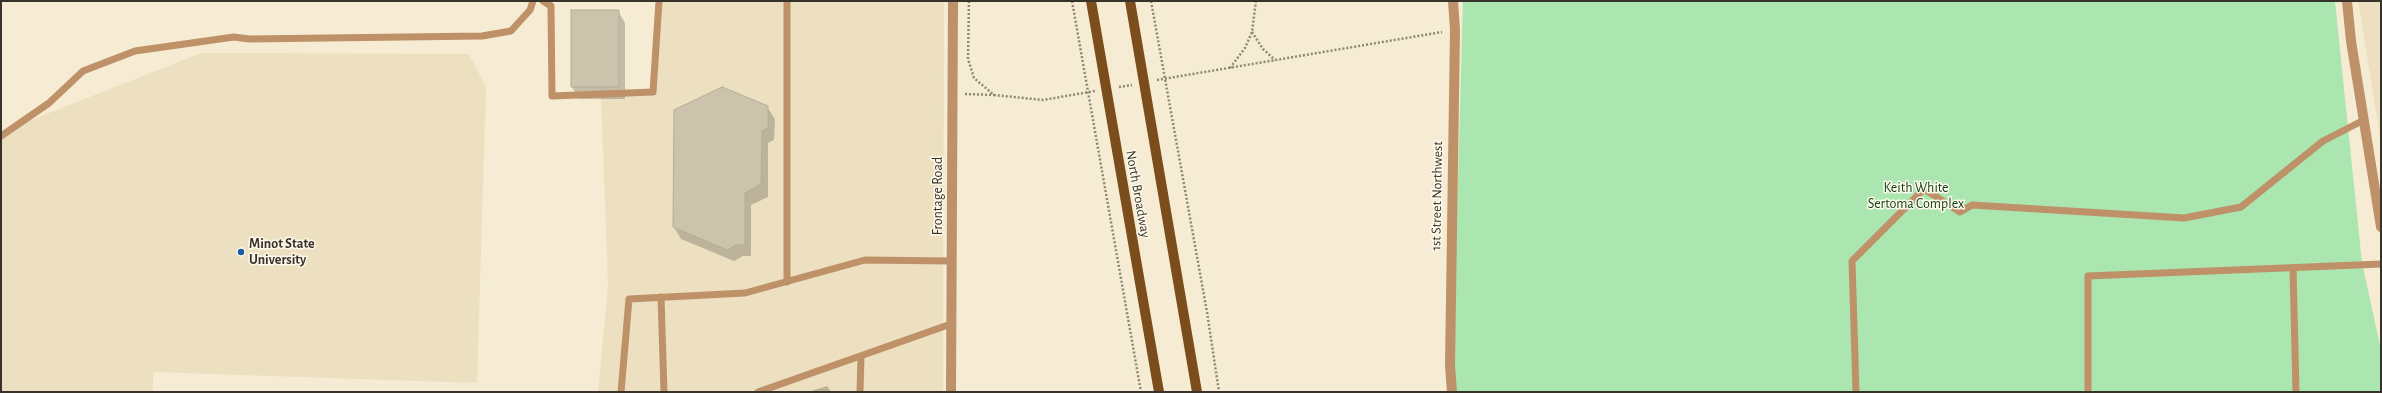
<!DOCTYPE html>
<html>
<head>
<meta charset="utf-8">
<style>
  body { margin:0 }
  #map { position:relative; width:2382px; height:393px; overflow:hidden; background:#f5ecd3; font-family:"Alegreya Sans",sans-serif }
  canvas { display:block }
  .frame { position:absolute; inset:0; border:2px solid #37332a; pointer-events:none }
</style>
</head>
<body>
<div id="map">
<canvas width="2382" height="393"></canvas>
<div class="frame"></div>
</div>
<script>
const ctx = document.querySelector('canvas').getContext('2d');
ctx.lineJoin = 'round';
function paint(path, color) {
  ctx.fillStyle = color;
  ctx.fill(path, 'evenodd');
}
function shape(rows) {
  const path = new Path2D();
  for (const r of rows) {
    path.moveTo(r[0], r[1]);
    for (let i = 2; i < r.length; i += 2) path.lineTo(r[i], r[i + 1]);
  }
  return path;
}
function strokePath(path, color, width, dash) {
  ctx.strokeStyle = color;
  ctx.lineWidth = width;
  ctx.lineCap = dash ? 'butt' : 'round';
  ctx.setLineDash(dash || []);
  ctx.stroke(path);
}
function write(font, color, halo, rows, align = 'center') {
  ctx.font = font + ' "Alegreya Sans",sans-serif';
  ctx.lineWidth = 3;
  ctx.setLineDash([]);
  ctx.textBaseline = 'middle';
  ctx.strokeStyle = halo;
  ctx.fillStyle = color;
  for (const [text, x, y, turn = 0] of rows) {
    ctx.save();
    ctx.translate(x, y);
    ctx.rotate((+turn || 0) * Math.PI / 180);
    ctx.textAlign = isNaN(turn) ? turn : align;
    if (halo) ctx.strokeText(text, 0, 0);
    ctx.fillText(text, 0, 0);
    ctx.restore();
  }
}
const built = shape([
  [660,1,944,1,943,392,598,392,608,286,601,95,653,93],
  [2358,1,2381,1,2381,142],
  [201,53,469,54,486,87,477,383,153,372,153,392,1,392,1,132]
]);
const green = shape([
  [1463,1,2335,1,2362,263,2381,350,2381,392,1452,392]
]);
const shadow = shape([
  [572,11,618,11,625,23,625,99,579,99,572,87],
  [767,107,775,119,774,140,768,143,768,197,751,205,751,256,743,256,734,261,681,239,674,227],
  [827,386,831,392,808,392]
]);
const building = shape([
  [571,10,619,10,619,87,571,87,571,10],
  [722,87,768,106,768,128,762,131,761,184,745,193,745,245,736,245,727,250,673,227,674,110,722,87]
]);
const path = shape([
  [969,1,968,59,974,78,994,95,1043,100,1095,91],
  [1072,1,1141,392],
  [1151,1,1207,312,1219,392],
  [1252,32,1263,49,1275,60],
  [1230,68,1245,48,1252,32,1256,1],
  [1157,80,1442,32],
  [1119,87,1132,85],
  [965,94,994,95]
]);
const service = shape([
  [543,1,551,6,552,96,653,92,659,1],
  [1,136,49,103,83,71,135,51,234,37,249,39,482,36,511,31,530,10,533,1],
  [2293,268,2296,392],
  [787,282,787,1],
  [661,297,664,392],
  [621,392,629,299,745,293,865,260,951,261],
  [758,392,951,324],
  [860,392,861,356],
  [1856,392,1852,261,1924,189,1960,212,1972,205,2184,218,2241,207,2323,141,2364,120],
  [2088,392,2088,276,2381,264]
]);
const minor = shape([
  [951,392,953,1],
  [1452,392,1450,366,1455,30,1453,1]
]);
const tertiary = shape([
  [2347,1,2351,41,2381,227]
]);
const primary = shape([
  [1091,1,1159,392],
  [1130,1,1197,392]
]);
const markers = [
  [241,252,4,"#195aab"]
];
const parkNames = [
  ["Keith White",1916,188],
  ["Sertoma Complex",1916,204]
];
const streetNames = [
  ["North Broadway",1138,194,80],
  ["Frontage Road",938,196,-90],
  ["1st Street Northwest",1437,196,-89]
];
const poiNames = [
  ["Minot State",249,244],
  ["University",249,260]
];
paint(built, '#ece0c1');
paint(green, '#abe6b0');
paint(shadow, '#0003');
paint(building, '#ccc3ac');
strokePath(building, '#b6ad96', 1);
strokePath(path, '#8d8776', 2.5, [2, 2]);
strokePath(service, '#be9168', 7);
strokePath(minor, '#be9168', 10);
strokePath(tertiary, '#be9168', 10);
strokePath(primary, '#7b4d1d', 10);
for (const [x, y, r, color] of markers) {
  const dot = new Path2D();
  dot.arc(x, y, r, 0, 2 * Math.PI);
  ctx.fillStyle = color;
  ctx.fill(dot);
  strokePath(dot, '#fff9eb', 1.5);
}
write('14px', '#11431b', '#fff9eb', parkNames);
write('14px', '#37332a', '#fff9eb', streetNames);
write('bold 14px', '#37332a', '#fff9eb', poiNames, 'left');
</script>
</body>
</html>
